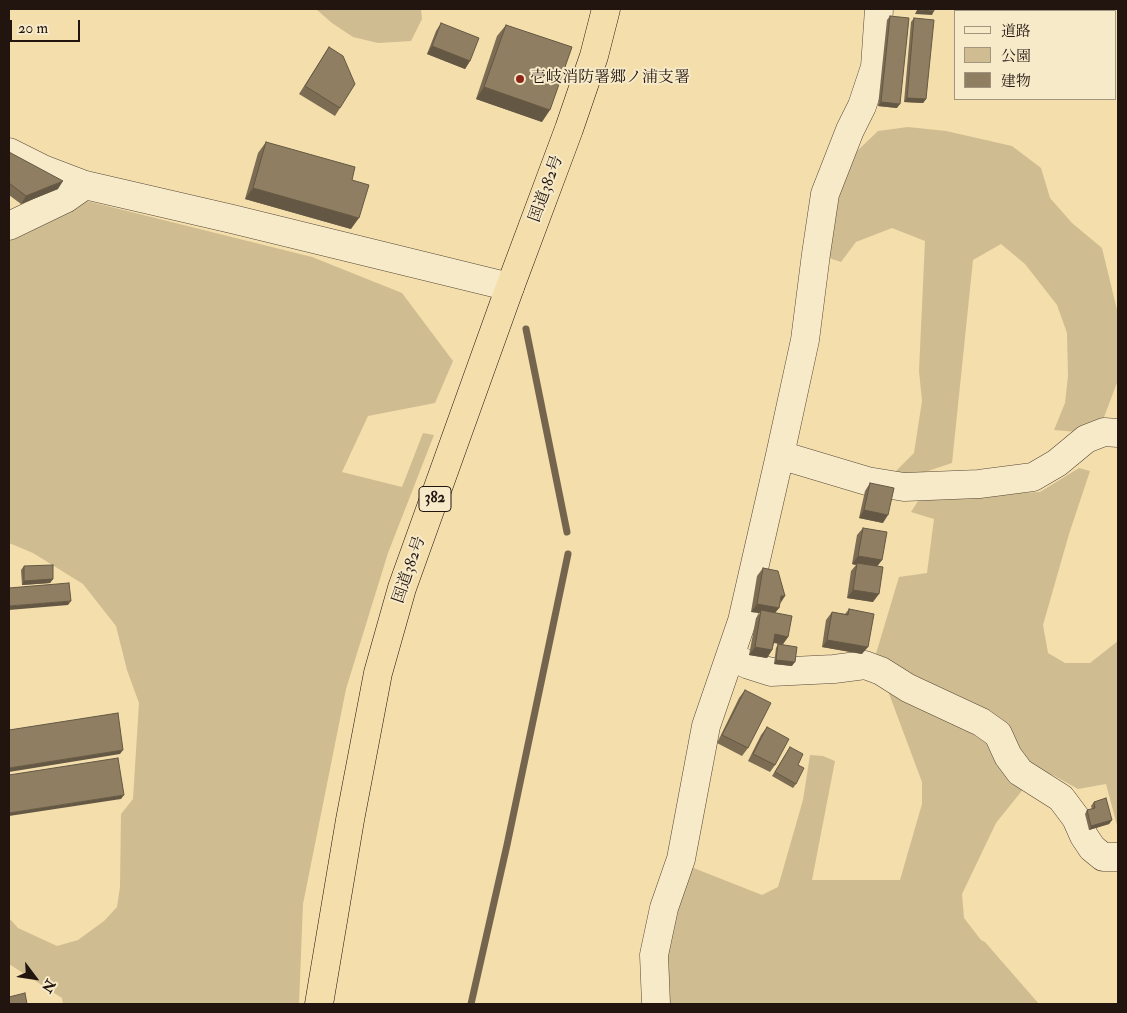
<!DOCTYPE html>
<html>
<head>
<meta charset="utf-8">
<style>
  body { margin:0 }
  #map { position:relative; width:1127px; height:1013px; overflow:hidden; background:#f3deac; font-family:"IM FELL Double Pica","Noto Serif JP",serif }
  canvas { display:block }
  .frame { position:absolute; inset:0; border:10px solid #221510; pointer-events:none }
  .legend { position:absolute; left:954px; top:10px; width:162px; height:90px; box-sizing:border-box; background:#f7eac9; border:1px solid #a2957f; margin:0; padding:6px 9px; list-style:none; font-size:15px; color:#221510 }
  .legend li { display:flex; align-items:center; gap:10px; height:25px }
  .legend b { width:25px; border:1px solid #a2957f }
  .north { position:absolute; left:10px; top:953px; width:50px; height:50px; -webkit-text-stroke:4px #f7eac9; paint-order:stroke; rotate:121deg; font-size:14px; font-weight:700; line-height:20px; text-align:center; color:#221510 }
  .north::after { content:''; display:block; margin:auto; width:18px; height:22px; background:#221510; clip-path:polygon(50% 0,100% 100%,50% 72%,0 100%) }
  .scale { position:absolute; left:10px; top:20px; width:70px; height:22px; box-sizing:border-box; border:2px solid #221510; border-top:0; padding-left:6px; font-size:15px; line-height:18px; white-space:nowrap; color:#221510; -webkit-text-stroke:4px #f7eac9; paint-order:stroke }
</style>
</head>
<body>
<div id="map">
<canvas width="1127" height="1013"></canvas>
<div class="frame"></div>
<ul class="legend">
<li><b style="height:6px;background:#f7eac9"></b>道路</li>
<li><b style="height:14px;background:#cfbc91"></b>公園</li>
<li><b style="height:14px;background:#8f7e61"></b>建物</li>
</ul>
<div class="north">N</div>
<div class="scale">20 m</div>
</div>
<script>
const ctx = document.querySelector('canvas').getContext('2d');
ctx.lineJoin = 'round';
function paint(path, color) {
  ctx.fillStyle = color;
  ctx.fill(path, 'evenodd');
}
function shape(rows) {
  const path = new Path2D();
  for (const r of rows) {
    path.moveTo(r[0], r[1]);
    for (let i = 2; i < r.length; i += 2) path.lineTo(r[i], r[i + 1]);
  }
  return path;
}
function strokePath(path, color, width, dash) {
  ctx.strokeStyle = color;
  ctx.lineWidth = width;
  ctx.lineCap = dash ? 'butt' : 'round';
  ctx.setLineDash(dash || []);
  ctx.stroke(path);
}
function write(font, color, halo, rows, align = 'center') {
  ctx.font = font + ' "IM FELL Double Pica","Noto Serif JP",serif';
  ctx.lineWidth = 4;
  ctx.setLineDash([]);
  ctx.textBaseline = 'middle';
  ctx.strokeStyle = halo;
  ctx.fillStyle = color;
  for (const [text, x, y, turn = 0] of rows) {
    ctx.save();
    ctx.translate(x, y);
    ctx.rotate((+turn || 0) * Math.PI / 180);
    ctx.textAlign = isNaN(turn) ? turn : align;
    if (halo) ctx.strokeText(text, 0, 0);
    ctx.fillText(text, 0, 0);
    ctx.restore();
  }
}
const green = shape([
  [316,9,421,9,422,19,411,41,378,43,353,37,332,23],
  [908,127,946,131,1012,146,1041,168,1050,198,1072,223,1102,248,1118,314,1118,380,1101,425,1078,432,1054,430,1065,403,1068,376,1067,333,1057,305,1025,264,1001,244,973,260,952,463,916,475,894,473,914,453,922,401,919,371,925,241,892,228,856,242,841,262,823,256,835,191,853,155,878,131],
  [87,201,312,257,402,293,453,361,435,403,368,416,342,472,402,487,423,433,434,435,388,553,346,689,303,904,299,1004,63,1004,62,998,9,964,9,918,18,928,57,946,78,940,104,921,117,907,120,887,121,814,133,799,139,703,127,670,116,626,83,584,33,553,9,543,9,238,39,226],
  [1079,468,1090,471,1069,534,1043,625,1048,653,1065,663,1090,663,1118,641,1118,829,1106,784,1078,789,1053,775,1037,772,996,823,962,894,964,918,981,940,985,942,1039,1004,670,1004,663,954,686,865,762,895,778,887,803,800,810,755,823,756,835,761,812,880,900,880,922,804,922,782,888,691,869,677,899,577,927,573,934,519,911,512,918,501,975,495,1040,492]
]);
const stream = shape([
  [526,329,567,532],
  [471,1004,507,845,568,554]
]);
const minor = shape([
  [9,152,43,169,85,185,232,219,510,287],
  [9,226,65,199,85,185],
  [780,455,867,481,904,487,979,484,1033,477,1057,463,1086,439,1104,432,1118,433],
  [730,656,749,665,771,672,834,669,865,665,881,671,908,688,981,722,998,734,1008,756,1020,772,1061,798,1076,818,1084,836,1092,848,1103,857,1118,857],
  [656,1004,654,955,664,908,681,859,706,726,742,621,780,455,805,340,816,254,825,194,850,130,862,106,875,67,879,9]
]);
const highway = shape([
  [319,1004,350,820,378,673,402,588,510,287,569,129,594,56,606,9]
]);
const wall = shape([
  [890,16,897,108,878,106,887,20],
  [914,18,926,99,923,103,904,102,911,22],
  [441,23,470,61,465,69,427,54,436,31],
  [506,25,542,122,476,99,497,36],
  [329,47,340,108,335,116,299,94],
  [266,142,352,180,351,229,245,199,258,153],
  [9,152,58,189,21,204,9,195],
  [870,483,883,523,859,518,865,491],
  [863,528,882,560,877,566,873,602,847,598,851,571,856,565,852,564,857,535],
  [24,566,53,579,50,583,22,585,21,570],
  [763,568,780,604,779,608,775,613,788,637,783,644,792,666,774,664,776,648,778,644,774,643,772,650,767,658,749,655,756,618,760,613,751,612,757,576],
  [849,609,862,654,822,647,826,620,832,612,845,614],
  [745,690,748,748,742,756,717,743,739,698],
  [767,727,775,765,770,772,748,761,761,735],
  [790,747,796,784,793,788,772,776],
  [1094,802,1112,820,1109,824,1089,830,1085,814,1087,810,1092,809,1091,806]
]);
const shadedWall = shape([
  [894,9,910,9,909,10],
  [917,10,934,11,932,15,915,14],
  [432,46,470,61,465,69,427,54],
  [484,87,550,110,542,122,476,99],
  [907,98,926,99,923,103,904,102],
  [881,102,900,104,897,108,878,106],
  [63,181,58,189,21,204,26,196],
  [253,188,359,218,351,229,245,199],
  [864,510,888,515,883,523,859,518],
  [858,556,882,560,876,568,857,563,856,565,852,564],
  [53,579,50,583,22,585,24,581],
  [853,590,879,594,873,602,847,598],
  [781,596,785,596,780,604],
  [71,601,68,605,9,610,9,606],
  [757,604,779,608,773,615,761,610,760,613,751,612],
  [775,634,788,637,783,644,770,642],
  [827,640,868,647,862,654,822,647],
  [755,647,772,650,767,658,749,655],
  [776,660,795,662,792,666,774,664],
  [123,750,120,754,9,772,9,768],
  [124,795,121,799,9,816,9,813],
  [1112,820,1109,824,1089,830,1091,826]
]);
const building = shape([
  [917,9,934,9,934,11,917,10,917,9],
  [890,16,909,18,900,104,881,102,890,16],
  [914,18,934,20,926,99,907,98,914,18],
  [441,23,479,38,470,61,432,46,441,23],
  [506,25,572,47,550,110,484,87,506,25],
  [329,47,343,56,355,84,340,108,305,86,329,47],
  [266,142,355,167,352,180,369,185,359,218,253,188,266,142],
  [9,152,63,181,26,196,9,183,9,152],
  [870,483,894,488,888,515,864,510,870,483],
  [863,528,887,532,882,560,858,556,863,528],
  [857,563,883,567,879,594,853,590,857,563],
  [53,565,53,579,24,581,24,566,53,565],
  [763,568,778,571,785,596,781,596,779,608,757,604,763,568],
  [69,583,71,601,9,606,9,588,69,583],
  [849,609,874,614,868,647,827,640,832,612,848,615,849,609],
  [761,610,792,616,788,637,775,634,772,650,755,647,761,610],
  [778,644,797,647,795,662,776,660,778,644],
  [745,690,771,703,748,748,722,735,745,690],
  [118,713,123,750,9,768,9,730,118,713],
  [767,727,789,739,775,765,753,754,767,727],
  [790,747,803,754,798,765,804,768,796,784,775,772,790,747],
  [118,758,124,795,9,813,9,775,118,758],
  [1106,798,1112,820,1091,826,1087,810,1095,808,1094,802,1106,798],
  [25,993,27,1004,9,1004,9,997,25,993]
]);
const markers = [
  [520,79,5,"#8f2418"]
];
const shields = [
  [435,499,32]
];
const shieldNames = [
  ["382",435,499]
];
const poiNames = [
  ["壱岐消防署郷ノ浦支署",530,79]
];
const streetNames = [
  ["国道382号",547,189,-70],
  ["国道382号",410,570,-71]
];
paint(green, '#cfbc91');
strokePath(stream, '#75654e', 7);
strokePath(minor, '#564737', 29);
strokePath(highway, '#221510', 29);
strokePath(minor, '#f7eac9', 28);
strokePath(highway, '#f3deac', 28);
paint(wall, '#7b6c53');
paint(shadedWall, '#645844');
paint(building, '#8f7e61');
strokePath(building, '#645844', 1);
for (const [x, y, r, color] of markers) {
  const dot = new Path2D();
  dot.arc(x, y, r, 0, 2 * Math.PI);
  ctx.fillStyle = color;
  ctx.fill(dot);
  strokePath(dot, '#f7eac9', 2);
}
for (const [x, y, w] of shields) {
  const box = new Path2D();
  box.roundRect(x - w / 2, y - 12.5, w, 25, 4);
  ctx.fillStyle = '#f7eac9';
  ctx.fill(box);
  strokePath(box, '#221510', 1);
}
write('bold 15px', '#221510', null, shieldNames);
write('16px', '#221510', '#f7eac9', poiNames, 'left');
write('16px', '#221510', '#f7eac9', streetNames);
</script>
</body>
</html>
